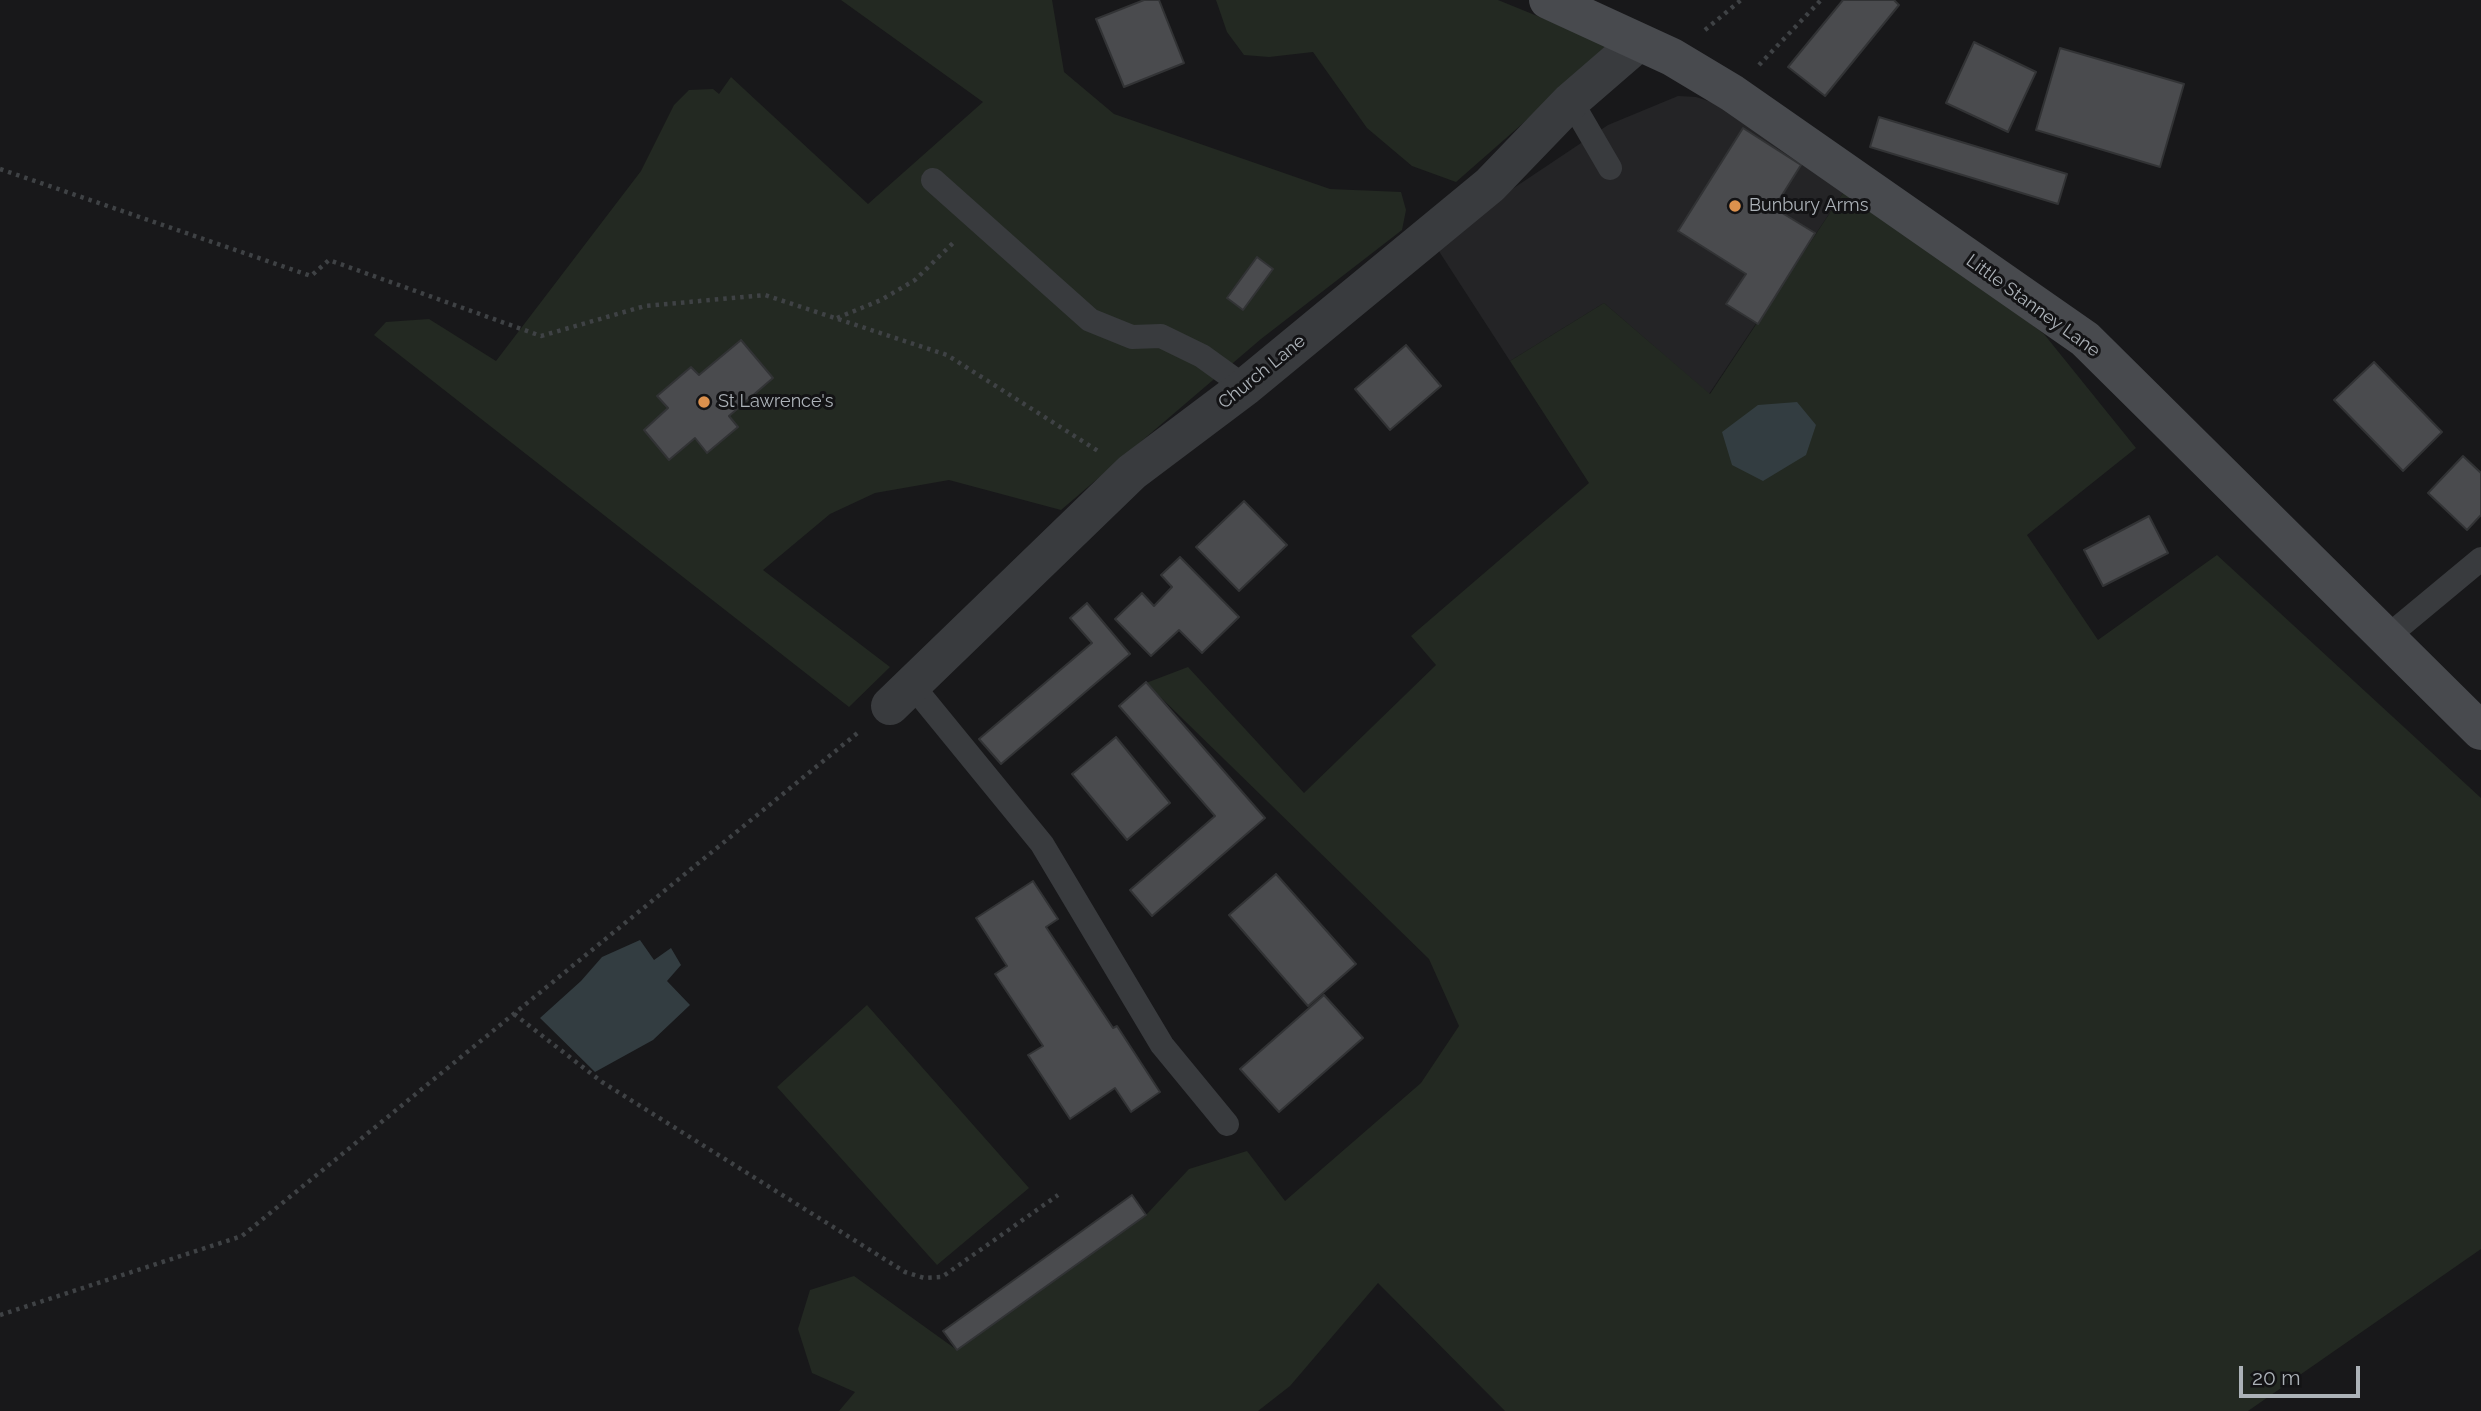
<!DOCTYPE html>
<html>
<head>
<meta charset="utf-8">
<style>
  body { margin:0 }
  #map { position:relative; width:2481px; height:1411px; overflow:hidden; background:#18181a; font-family:Raleway,sans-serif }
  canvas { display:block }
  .scale { position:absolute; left:2239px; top:1366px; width:121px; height:32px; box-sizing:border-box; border:4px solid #acb2b8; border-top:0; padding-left:9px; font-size:21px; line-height:24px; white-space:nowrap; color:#acb2b8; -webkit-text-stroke:5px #131315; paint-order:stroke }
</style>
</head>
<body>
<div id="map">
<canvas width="2481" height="1411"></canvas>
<div class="scale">20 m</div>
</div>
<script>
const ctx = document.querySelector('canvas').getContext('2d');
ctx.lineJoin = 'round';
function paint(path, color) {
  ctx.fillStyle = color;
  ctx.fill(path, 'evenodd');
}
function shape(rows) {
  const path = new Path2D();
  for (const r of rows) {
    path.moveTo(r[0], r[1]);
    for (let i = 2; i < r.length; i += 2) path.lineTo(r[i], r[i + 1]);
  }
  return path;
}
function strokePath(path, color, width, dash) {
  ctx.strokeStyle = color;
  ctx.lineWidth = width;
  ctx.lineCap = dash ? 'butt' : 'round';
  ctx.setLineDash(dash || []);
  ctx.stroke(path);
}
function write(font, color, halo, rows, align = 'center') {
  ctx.font = font + ' Raleway,sans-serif';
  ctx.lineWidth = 6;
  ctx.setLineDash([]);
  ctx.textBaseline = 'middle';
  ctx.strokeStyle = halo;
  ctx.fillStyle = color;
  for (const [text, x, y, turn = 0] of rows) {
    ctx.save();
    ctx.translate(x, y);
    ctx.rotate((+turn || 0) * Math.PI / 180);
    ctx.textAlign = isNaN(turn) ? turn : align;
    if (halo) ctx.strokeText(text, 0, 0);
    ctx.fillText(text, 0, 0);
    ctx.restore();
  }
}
const built = shape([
  [1678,96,1696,97,1724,106,1849,184,1709,394,1604,303,1510,361,1433,242,1608,125]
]);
const green = shape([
  [841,0,1052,0,1064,72,1114,114,1330,189,1401,192,1406,210,1402,230,1261,339,1061,510,949,480,875,493,830,514,763,570,890,667,849,707,374,335,386,322,429,319,496,361,641,171,674,105,689,90,713,89,719,94,731,77,868,204,983,102],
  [1216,0,1498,0,1611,46,1456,182,1412,166,1367,128,1313,52,1269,57,1244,55,1227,32],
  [1849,184,2044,334,2136,448,2027,535,2098,640,2217,555,2481,798,2481,1249,2248,1411,1505,1411,1378,1283,1290,1386,1258,1411,839,1411,855,1392,812,1373,798,1329,810,1290,854,1276,957,1350,1146,1215,1189,1169,1247,1151,1285,1201,1421,1083,1459,1026,1429,959,1146,683,1188,667,1304,793,1436,665,1411,636,1589,483,1510,361,1604,303,1710,394],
  [867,1005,1029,1188,937,1265,777,1087]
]);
const water = shape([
  [1797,402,1816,425,1806,455,1763,481,1732,465,1722,432,1758,405],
  [640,940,654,960,671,948,681,965,667,981,690,1005,653,1040,595,1072,540,1018,581,981,602,957]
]);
const building = shape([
  [1144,0,1159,0,1184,63,1124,87,1096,19,1144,0],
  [1843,0,1894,0,1899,5,1825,96,1788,67,1843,0],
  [1974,42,2036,72,2008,132,1946,103,1974,42],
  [2060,48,2184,84,2160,167,2036,130,2060,48],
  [1879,117,2067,174,2058,204,1870,147,1879,117],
  [1743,128,1801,165,1774,208,1815,233,1758,324,1726,304,1746,274,1678,231,1743,128],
  [1257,257,1273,269,1243,310,1227,298,1257,257],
  [741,340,773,378,729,416,738,427,707,453,695,438,669,460,644,430,668,408,657,396,691,367,699,375,741,340],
  [1406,345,1441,386,1390,430,1355,389,1406,345],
  [2374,362,2442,432,2403,471,2334,400,2374,362],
  [2463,456,2481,473,2481,515,2467,530,2428,493,2463,456],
  [1244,501,1287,545,1239,591,1196,547,1244,501],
  [2149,516,2168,553,2103,586,2084,550,2149,516],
  [1180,557,1239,617,1202,653,1179,630,1151,656,1115,619,1142,593,1154,606,1172,587,1161,575,1180,557],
  [1087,603,1130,654,1001,764,979,739,1092,643,1070,618,1087,603],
  [1146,682,1265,818,1152,916,1130,890,1215,816,1119,706,1146,682],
  [1116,737,1170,803,1127,840,1072,774,1116,737],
  [1276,874,1356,964,1308,1006,1229,915,1276,874],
  [1033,881,1058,919,1046,927,1113,1028,1117,1026,1160,1092,1131,1112,1115,1088,1070,1119,1028,1055,1043,1046,995,974,1007,966,976,918,1033,881],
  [1324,995,1363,1038,1279,1112,1240,1069,1324,995],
  [1132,1195,1146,1215,957,1350,943,1331,1132,1195]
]);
const path = shape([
  [1705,30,1741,0],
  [1759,65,1821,0],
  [0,169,311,276,329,260,541,336,645,306,765,295,947,355,1098,451],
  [837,318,881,300,915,280,954,242],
  [514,1014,602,1082,905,1272,924,1278,942,1277,1058,1195],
  [0,1315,242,1236,860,731]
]);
const lane = shape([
  [1571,101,1610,168],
  [933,180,1090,320,1132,337,1161,336,1202,356,1245,387],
  [2387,637,2481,559],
  [912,685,1042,844,1162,1045,1227,1124]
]);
const street = shape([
  [890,706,1132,472,1245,387,1490,185,1571,101,1638,43]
]);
const secondary = shape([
  [1548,0,1672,57,1732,93,2085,339,2481,731]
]);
const markers = [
  [1735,206,7,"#dc914d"],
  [704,402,7,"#dc914d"]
];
const poiNames = [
  ["Bunbury Arms",1749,206],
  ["St Lawrence's",718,402]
];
const streetNames = [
  ["Little Stanney Lane",2033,306,36],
  ["Church Lane",1262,372,-39]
];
paint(built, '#242426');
paint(green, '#232922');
paint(water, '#333d41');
paint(building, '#4a4b4e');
strokePath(building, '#323335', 2);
strokePath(path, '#3f4245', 4.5, [3.5, 5]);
strokePath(lane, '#393b3e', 24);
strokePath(street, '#393b3e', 38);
strokePath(secondary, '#484a4e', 38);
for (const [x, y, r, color] of markers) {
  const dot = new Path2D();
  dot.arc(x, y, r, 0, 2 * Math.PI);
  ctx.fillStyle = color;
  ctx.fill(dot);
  strokePath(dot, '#131315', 2.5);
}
write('18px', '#acb2b8', '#131315', poiNames, 'left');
write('18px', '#acb2b8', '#131315', streetNames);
</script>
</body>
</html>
